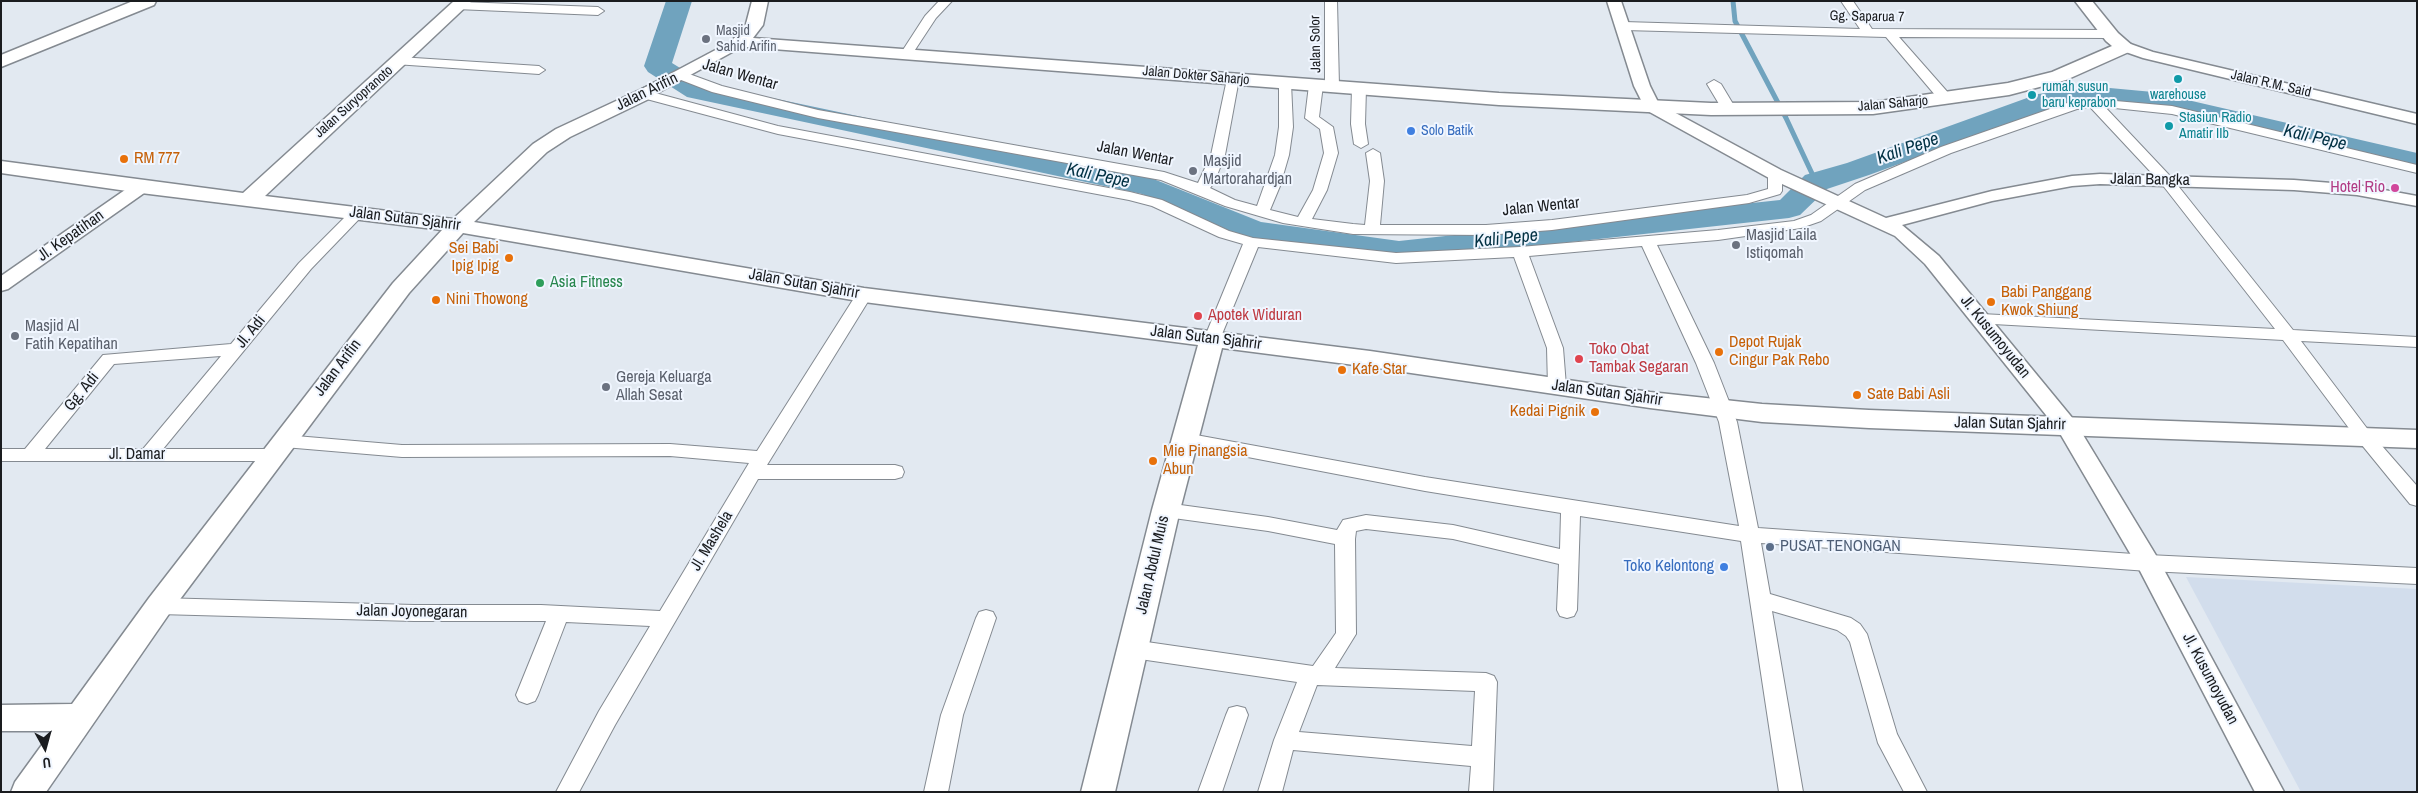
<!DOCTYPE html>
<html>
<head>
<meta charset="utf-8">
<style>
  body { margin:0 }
  #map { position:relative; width:2418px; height:793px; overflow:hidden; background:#e2e9f1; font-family:"Archivo Narrow",sans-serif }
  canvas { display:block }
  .frame { position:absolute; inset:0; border:2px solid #1a1c1f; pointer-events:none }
  .north { position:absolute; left:20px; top:723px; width:50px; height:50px; -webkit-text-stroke:4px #f0f6ff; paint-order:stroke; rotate:173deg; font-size:14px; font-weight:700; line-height:20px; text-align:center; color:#1a1c1f }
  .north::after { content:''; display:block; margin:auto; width:18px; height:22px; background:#1a1c1f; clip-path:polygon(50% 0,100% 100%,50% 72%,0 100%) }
</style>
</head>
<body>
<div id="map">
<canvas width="2418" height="793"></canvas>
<div class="frame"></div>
<div class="north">U</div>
</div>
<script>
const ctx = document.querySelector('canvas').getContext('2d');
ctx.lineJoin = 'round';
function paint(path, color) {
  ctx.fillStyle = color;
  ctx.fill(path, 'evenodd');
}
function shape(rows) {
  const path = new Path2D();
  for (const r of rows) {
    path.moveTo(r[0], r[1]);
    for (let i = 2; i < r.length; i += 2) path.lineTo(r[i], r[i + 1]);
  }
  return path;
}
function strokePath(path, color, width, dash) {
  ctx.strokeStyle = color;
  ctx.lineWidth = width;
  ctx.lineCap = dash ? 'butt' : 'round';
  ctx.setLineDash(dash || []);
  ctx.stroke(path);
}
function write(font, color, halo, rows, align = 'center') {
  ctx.font = font + ' "Archivo Narrow",sans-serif';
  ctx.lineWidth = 4;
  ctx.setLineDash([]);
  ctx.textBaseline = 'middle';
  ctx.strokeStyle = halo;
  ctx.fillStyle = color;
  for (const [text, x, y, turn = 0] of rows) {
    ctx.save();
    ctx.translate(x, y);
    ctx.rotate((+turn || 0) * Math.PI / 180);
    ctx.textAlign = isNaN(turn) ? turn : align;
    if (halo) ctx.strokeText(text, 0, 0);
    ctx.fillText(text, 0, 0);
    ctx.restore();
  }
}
const built = shape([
  [2186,577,2417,589,2417,792,2301,792]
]);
const stream = shape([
  [1733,1,1735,21,1786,118,1816,182]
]);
const river = shape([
  [666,1,692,1,672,63,706,84,1151,178,1261,222,1399,241,1780,200,1805,175,1847,163,2038,94,2099,87,2153,92,2417,153,2417,171,2153,110,2099,103,2052,108,1869,175,1827,189,1800,215,1789,218,1399,261,1254,241,1243,238,1142,194,687,97,648,72,644,66,666,1]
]);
const minor = shape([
  [939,1,952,1,936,18,911,56,903,56,901,53,925,16,939,1],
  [1325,1,1337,1,1339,86,1332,90,1325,86,1325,1],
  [1841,1,1853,1,1872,29,2109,30,2115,34,2109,38,1899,37,1951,96,1953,99,1946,103,1941,102,1886,37,1624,30,1618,26,1624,22,1860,29,1841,1],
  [460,2,598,7,604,11,598,15,456,9,454,6,456,3,460,2],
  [399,57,539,66,545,70,539,74,395,64,393,61,399,57],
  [681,71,722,86,818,110,1164,172,1198,183,1211,155,1227,79,1233,75,1239,79,1225,155,1214,183,1210,188,1235,200,1257,206,1275,155,1279,127,1279,83,1285,79,1291,83,1293,127,1289,155,1280,186,1270,210,1298,217,1313,190,1324,153,1320,129,1305,118,1309,85,1316,81,1323,85,1319,117,1333,127,1338,153,1327,190,1312,219,1353,224,1365,225,1370,181,1366,153,1373,149,1380,153,1384,181,1380,225,1486,225,1552,220,1747,195,1768,189,1768,174,1775,170,1782,174,1782,191,1780,194,1749,203,1552,230,1486,235,1353,234,1283,223,1225,206,1161,180,818,118,712,92,676,78,675,75,676,72,681,71],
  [1714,80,1721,84,1736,109,1734,112,1724,112,1722,109,1707,84,1714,80],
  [1359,84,1366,88,1365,124,1368,144,1361,148,1354,144,1351,124,1352,88,1359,84],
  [644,90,778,126,1130,192,1162,200,1229,231,1253,238,1396,253,1520,247,1718,230,1794,221,1811,215,1855,184,1941,147,2070,102,2093,99,2172,106,2417,165,2417,173,2172,114,2105,107,2171,177,2293,330,2417,337,2417,347,2301,341,2369,431,2417,486,2417,506,2410,504,2357,439,2283,340,1975,323,1973,319,1975,315,1981,314,2275,329,2161,183,2090,107,2077,109,1951,153,1865,190,1821,221,1801,228,1718,240,1657,245,1714,363,1737,422,1758,528,2148,555,2417,568,2417,584,2148,571,1761,543,1770,594,1851,618,1860,624,1867,634,1897,734,1927,792,1904,792,1878,743,1850,642,1846,636,1837,630,1772,611,1803,792,1779,792,1741,541,1580,516,1577,610,1574,616,1567,618,1560,616,1557,610,1559,564,1453,539,1366,529,1356,531,1355,539,1356,634,1335,668,1486,673,1494,676,1497,682,1493,792,1469,792,1471,766,1293,750,1282,792,1258,792,1274,740,1297,682,1133,658,1126,655,1122,649,1126,643,1133,640,1313,666,1336,633,1335,544,1268,531,1166,517,1159,515,1156,510,1159,505,1166,503,1268,517,1337,530,1343,520,1366,515,1453,525,1560,549,1561,513,1425,491,1185,445,1179,443,1176,439,1179,435,1185,433,1425,477,1739,526,1719,422,1696,363,1642,246,1529,256,1563,348,1566,386,1563,390,1557,392,1551,390,1548,386,1547,348,1514,257,1396,263,1258,247,1220,339,1218,343,1212,344,1206,343,1204,339,1243,244,1219,237,1152,206,1129,200,778,134,639,97,637,94,639,91,644,90],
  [1317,685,1475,691,1472,746,1299,732,1317,685],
  [357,209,364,213,362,216,311,269,163,449,273,449,279,450,282,455,279,460,273,461,1,461,1,449,25,449,103,355,231,344,299,263,352,210,357,209],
  [221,356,143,449,45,449,114,364,221,356],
  [864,290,870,292,872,295,767,465,895,465,902,467,904,472,902,477,895,479,758,479,615,725,579,792,556,792,599,711,650,626,566,622,538,695,535,701,527,704,519,701,516,695,546,621,414,621,159,614,152,612,149,606,152,600,159,598,414,605,541,605,660,611,749,463,670,456,402,457,284,447,278,445,275,441,278,437,284,435,402,445,670,444,757,451,856,295,858,292,864,290],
  [986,610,993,612,996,618,963,715,948,792,924,792,941,715,976,618,979,612,986,610],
  [1237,706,1245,708,1248,715,1222,792,1198,792,1226,715,1229,708,1237,706]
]);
const tertiary = shape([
  [1607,1,1621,1,1650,86,1659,104,1781,170,1886,218,1992,191,2072,176,2100,174,2294,180,2357,185,2417,196,2417,206,2357,195,2294,190,2100,184,2072,186,1992,201,1902,225,1939,256,2074,420,2157,557,2284,792,2255,792,2138,567,2058,430,1925,264,1895,236,1769,178,1646,110,1634,86,1607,1],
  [740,37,745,39,748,42,745,45,652,96,640,96,638,93,640,90,740,37],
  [2125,42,2153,52,2417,114,2417,124,2143,58,2120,50,2117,47,2120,44,2125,42],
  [141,182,147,183,150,187,147,191,8,289,1,291,1,276,135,183,141,182]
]);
const secondary = shape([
  [133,1,156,1,154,5,1,67,1,55,133,1],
  [454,1,472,1,265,196,453,219,533,144,556,129,646,87,653,89,655,93,653,97,570,137,547,152,474,222,864,288,1370,351,1650,392,1762,404,1869,410,2417,430,2417,448,1869,428,1762,422,1650,408,1370,367,1222,348,1180,510,1115,792,1081,792,1152,510,1198,345,864,302,463,233,409,293,169,614,46,792,11,792,15,782,52,731,1,731,1,705,72,704,149,598,393,283,442,230,141,193,1,173,1,161,243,193,454,1],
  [752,1,768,1,763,25,753,38,1499,93,1711,103,1873,102,2008,83,2052,72,2112,46,2106,41,2075,1,2092,1,2118,33,2134,47,2131,51,2066,80,2009,95,1873,114,1711,115,1499,105,734,46,731,42,746,24,752,1]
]);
const markers = [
  [706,39,5,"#6b7280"],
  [2178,79,5,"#0f9aa8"],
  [2032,95,5,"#0f9aa8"],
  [2169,126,5,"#0f9aa8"],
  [1411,131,5,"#3f7fe0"],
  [124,159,5,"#e8710a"],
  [1193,171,5,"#6b7280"],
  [2395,188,5,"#d1479c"],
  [1736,245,5,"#6b7280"],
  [509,258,5,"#e8710a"],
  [540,283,5,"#2e9e5b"],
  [436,300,5,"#e8710a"],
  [1991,302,5,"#e8710a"],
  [1198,316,5,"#e0444e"],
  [15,336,5,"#6b7280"],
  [1719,352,5,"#e8710a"],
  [1579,359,5,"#e0444e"],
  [1342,370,5,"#e8710a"],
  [606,387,5,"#6b7280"],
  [1857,395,5,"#e8710a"],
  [1595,412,5,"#e8710a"],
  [1153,461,5,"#e8710a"],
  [1770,547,5,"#5c6f8a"],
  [1724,567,5,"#3f7fe0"]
];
const farStreetnames = [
  ["Gg. Saparua 7",1867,17,1],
  ["Jalan Solor",1316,44,-91],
  ["Jalan Dokter Saharjo",1196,76,5],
  ["Jalan R.M. Said",2271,84,13],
  ["Jalan Suryopranoto",354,102,-42],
  ["Jalan Saharjo",1893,104,-5]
];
const farWorshipnames = [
  ["Masjid",716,31],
  ["Sahid Arifin",716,47]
];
const farCulturenames = [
  ["rumah susun",2042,87],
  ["baru keprabon",2042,103],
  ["warehouse",2178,95,"center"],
  ["Stasiun Radio",2179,118],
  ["Amatir IIb",2179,134]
];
const farShopnames = [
  ["Solo Batik",1421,131]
];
const streetNames = [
  ["Jalan Wentar",740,75,16],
  ["Jalan Arifin",647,92,-26],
  ["Jalan Wentar",1135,154,11],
  ["Jalan Bangka",2150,180,1],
  ["Jalan Wentar",1541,207,-6],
  ["Jalan Sutan Sjahrir",405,219,7],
  ["Jl. Kepatihan",71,236,-35],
  ["Jalan Sutan Sjahrir",804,284,10],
  ["Jl. Adi",251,332,-51],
  ["Jl. Kusumoyudan",1995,337,51],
  ["Jalan Sutan Sjahrir",1206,338,7],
  ["Jalan Arifin",338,368,-53],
  ["Gg. Adi",82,392,-51],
  ["Jalan Sutan Sjahrir",1607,393,8],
  ["Jalan Sutan Sjahrir",2010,424,1],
  ["Jl. Damar",137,455],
  ["Jl. Mashela",712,541,-59],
  ["Jalan Abdul Muis",1153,565,-77],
  ["Jalan Joyonegaran",412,612,1],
  ["Jl. Kusumoyudan",2210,679,62]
];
const foodNames = [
  ["RM 777",134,159],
  ["Sei Babi",499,249,"right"],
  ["Ipig Ipig",499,267,"right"],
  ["Babi Panggang",2001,293],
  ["Kwok Shiung",2001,311],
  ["Nini Thowong",446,300],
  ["Depot Rujak",1729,343],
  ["Cingur Pak Rebo",1729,361],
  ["Kafe Star",1352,370],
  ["Sate Babi Asli",1867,395],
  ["Kedai Pignik",1585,412,"right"],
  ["Mie Pinangsia",1163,452],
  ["Abun",1163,470]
];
const worshipNames = [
  ["Masjid",1203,162],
  ["Martorahardjan",1203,180],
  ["Masjid Laila",1746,236],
  ["Istiqomah",1746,254],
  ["Masjid Al",25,327],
  ["Fatih Kepatihan",25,345],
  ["Gereja Keluarga",616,378],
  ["Allah Sesat",616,396]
];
const hotelNames = [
  ["Hotel Rio",2385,188]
];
const leisureNames = [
  ["Asia Fitness",550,283]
];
const healthNames = [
  ["Apotek Widuran",1208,316],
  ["Toko Obat",1589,350],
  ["Tambak Segaran",1589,368]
];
const serviceNames = [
  ["PUSAT TENONGAN",1780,547]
];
const shopNames = [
  ["Toko Kelontong",1714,567]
];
const waterNames = [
  ["Kali Pepe",2315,138,13],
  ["Kali Pepe",1908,149,-19],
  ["Kali Pepe",1098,176,12],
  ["Kali Pepe",1506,239,-6]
];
paint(built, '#d2ddec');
strokePath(stream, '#70a3be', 5);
paint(river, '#70a3be');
strokePath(minor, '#848a91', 2);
strokePath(tertiary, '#848a91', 3);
strokePath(secondary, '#848a91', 3);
paint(minor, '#fff');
paint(tertiary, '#fff');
paint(secondary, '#fff');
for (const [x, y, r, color] of markers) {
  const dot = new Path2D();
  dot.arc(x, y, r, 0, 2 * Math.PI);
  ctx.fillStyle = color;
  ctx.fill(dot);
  strokePath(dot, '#f0f6ff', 2);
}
write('14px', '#1a1c1f', '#f0f6ff', farStreetnames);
write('14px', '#5b616d', '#f0f6ff', farWorshipnames, 'left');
write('14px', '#0d838f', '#f0f6ff', farCulturenames, 'left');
write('14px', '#366cbe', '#f0f6ff', farShopnames, 'left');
write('16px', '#1a1c1f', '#f0f6ff', streetNames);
write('16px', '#c56008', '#f0f6ff', foodNames, 'left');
write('16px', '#5b616d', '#f0f6ff', worshipNames, 'left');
write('16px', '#b23c85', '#f0f6ff', hotelNames, 'right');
write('16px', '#27864d', '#f0f6ff', leisureNames, 'left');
write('16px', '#be3a42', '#f0f6ff', healthNames, 'left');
write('16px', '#4e5e75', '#f0f6ff', serviceNames, 'left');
write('16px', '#366cbe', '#f0f6ff', shopNames, 'right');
write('italic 18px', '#023144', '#f0f6ff', waterNames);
</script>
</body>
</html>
